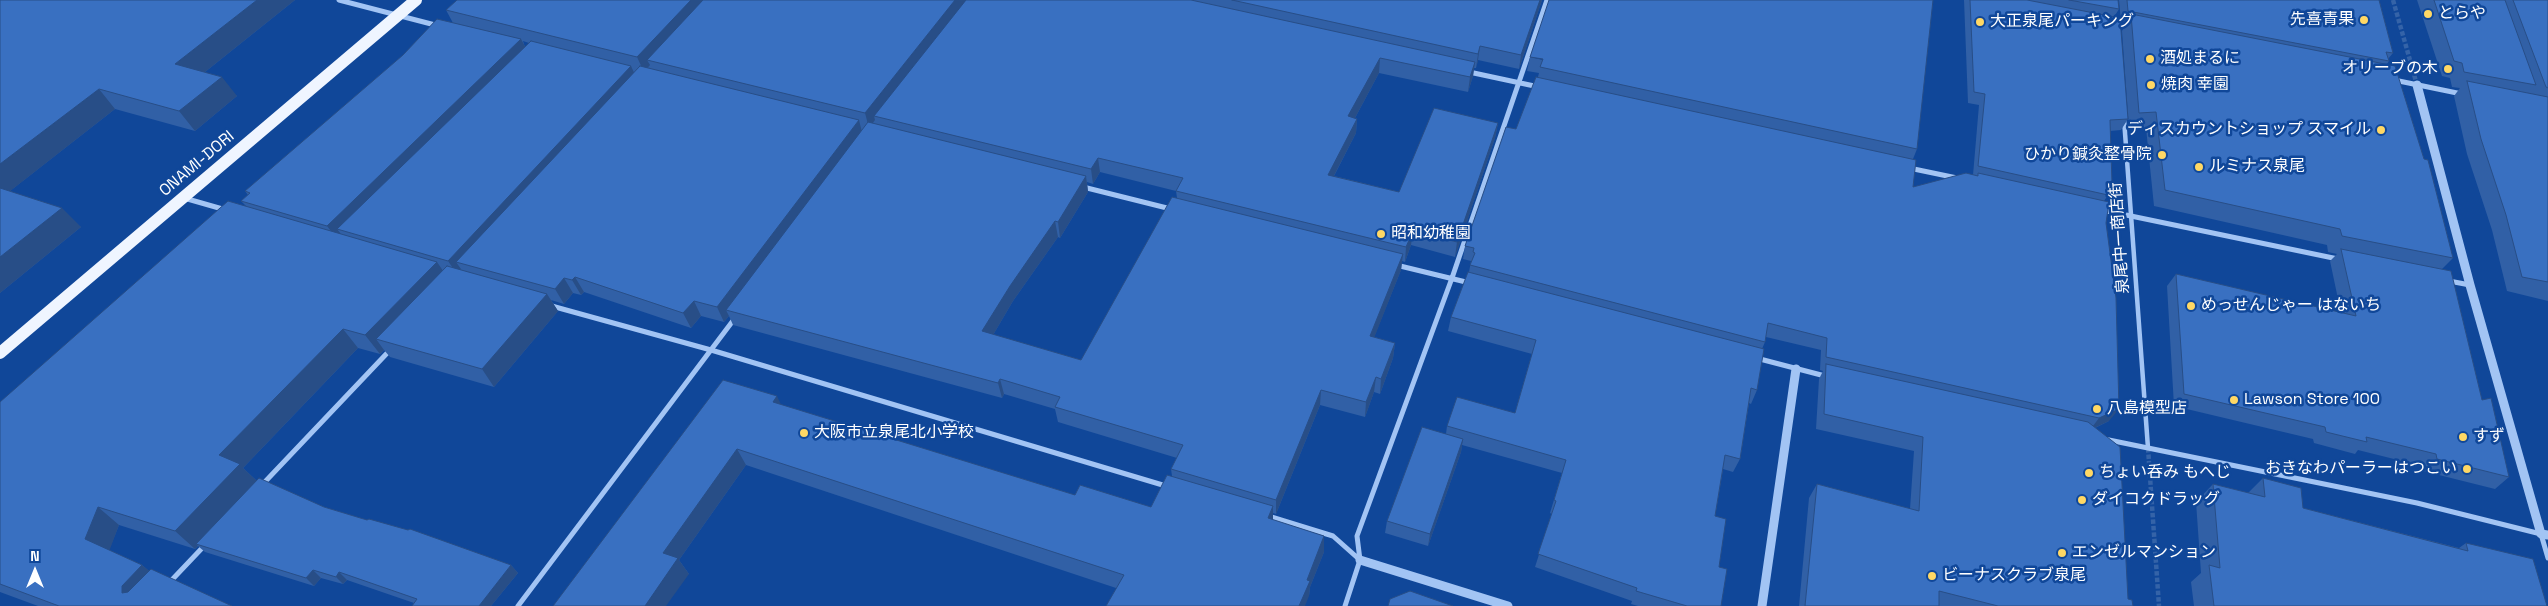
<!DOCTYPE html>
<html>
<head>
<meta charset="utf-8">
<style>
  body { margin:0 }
  #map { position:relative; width:2548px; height:606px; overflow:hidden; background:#104799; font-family:"Space Grotesk",sans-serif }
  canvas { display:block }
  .north { position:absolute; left:10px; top:546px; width:50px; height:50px; -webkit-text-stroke:4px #104799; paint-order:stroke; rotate:0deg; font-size:14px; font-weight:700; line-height:20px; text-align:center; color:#fff }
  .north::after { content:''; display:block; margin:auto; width:18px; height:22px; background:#fff; clip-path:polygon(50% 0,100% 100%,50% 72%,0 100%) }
</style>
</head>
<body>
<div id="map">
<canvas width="2548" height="606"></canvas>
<div class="north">N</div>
</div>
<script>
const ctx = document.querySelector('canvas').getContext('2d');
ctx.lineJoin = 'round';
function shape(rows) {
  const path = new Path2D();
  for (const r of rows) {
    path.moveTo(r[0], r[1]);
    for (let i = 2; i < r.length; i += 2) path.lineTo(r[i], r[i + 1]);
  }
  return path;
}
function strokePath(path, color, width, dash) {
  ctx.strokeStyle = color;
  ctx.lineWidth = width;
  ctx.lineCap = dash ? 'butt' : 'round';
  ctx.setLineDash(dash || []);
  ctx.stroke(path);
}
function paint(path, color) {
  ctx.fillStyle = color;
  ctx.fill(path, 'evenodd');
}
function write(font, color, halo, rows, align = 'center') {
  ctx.font = font + ' "Space Grotesk","Noto Sans JP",sans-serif';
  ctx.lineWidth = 5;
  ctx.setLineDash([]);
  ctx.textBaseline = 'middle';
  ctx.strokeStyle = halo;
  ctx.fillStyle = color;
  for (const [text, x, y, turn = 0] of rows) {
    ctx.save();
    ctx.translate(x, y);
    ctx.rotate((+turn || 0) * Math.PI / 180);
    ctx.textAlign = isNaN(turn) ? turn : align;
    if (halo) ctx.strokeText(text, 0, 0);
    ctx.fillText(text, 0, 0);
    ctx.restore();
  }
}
const pedestrianTunnel = shape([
  [2393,0,2417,85],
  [2148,448,2159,606]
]);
const pedestrian = shape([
  [2124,119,2148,448]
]);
const minor = shape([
  [339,0,439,26],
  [1469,72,1539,87],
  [2394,80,2462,94],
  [1909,168,1957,178],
  [1083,187,1171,209],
  [184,198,226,210],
  [2102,210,2338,259],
  [1396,265,1470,283],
  [2449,281,2470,285],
  [548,305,711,350,1166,486],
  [1756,358,1825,376],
  [2104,439,2417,503,2541,534,2548,558],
  [261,486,391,349],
  [1268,516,1333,536,1360,560],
  [168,584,205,545],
  [518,606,735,318],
  [1345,606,1360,560,1357,536,1452,278,1547,0]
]);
const tertiary = shape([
  [2417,85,2470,285,2541,534,2548,535],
  [1360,560,1508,606],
  [1762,606,1796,369]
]);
const primary = shape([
  [0,353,416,0]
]);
const wall = shape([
  [0,0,295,0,205,72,237,96,195,131,115,109,10,191,81,227,0,293],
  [457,0,1542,0,1519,69,1478,60,1476,68,1474,68,1473,76,1468,92,1379,73,1355,118,1357,119,1356,133,1334,176,1399,192,1498,123,1495,138,1455,257,1411,245,1405,262,1402,261,1401,270,1374,337,1395,343,1393,358,1380,394,1374,392,1365,417,1320,405,1276,514,1273,513,1273,520,1324,552,1310,587,1309,596,1116,588,746,465,679,560,689,574,553,606,780,405,1075,495,1151,507,1172,476,1171,469,1177,458,1058,422,1055,409,1004,394,1002,398,733,325,729,316,724,322,701,316,691,328,584,292,581,295,573,293,564,304,551,300,558,311,494,387,390,357,384,350,380,354,358,348,243,468,257,481,324,507,511,565,518,573,491,606,412,606,414,603,347,580,343,584,321,578,314,586,205,552,198,546,195,549,119,525,109,550,142,565,149,571,232,606,38,606,0,592,0,402,246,206,241,201,248,195,245,191,453,23,446,10],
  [523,41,529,43,525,47],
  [1100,172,1176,191,1177,198,1081,360,993,335,1013,301,1058,237,1060,238,1088,192,1087,182,1093,184],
  [1964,0,2118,0,2119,9,2114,17,2128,119,2121,130,2110,131,2112,184,2108,189,2108,195,2104,201,2106,223,2109,421,2095,428,2128,599,2133,606,1799,606,1809,498,1817,484,1910,509,1914,451,1816,429,1819,379,1823,371,1820,370,1821,350,1766,337,1765,342,1762,349,1757,390,1751,404,1749,403,1740,459,1733,472,1723,469,1715,516,1721,606,1638,606,1631,604,1632,601,1535,567,1552,514,1550,513,1562,473,1462,445,1461,452,1428,546,1385,533,1387,521,1446,434,1447,426,1515,413,1532,354,1448,331,1451,317,1469,272,1471,261,1463,259,1465,246,1516,129,1538,77,1539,73,1527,71,1530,57,1917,149,1913,159,1913,187,1973,175,1979,105,1968,103],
  [2119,0,2379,0,2393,53,2388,59,2389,61,2387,64,2453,258,2442,269,2482,400,2509,477,2495,489,2423,471,2422,466,2358,450,2355,454,2314,443,2313,439,2174,406,2167,286,2176,274,2341,313,2330,261,2337,254,2328,252,2327,245,2154,206,2146,128,2129,129,2122,31,2126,23,2121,22],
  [2417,0,2548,0,2548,301,2507,291,2492,230,2467,154,2454,96,2460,88,2452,87,2450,78,2442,76],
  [2263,478,2303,508,2459,548,2466,543,2547,606,2194,606,2191,582,2201,573,2196,502,2213,484,2248,493]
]);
const shadedWall = shape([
  [257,0,295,0,190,84,175,64],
  [691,0,710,0,647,60,650,65,644,72,637,57],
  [955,0,969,0,874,116,875,120,869,128,865,113],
  [1540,0,1542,0,1519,69,1521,55],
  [521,39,528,52,337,229,341,234,337,239,327,226],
  [1480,46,1478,60,1476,68,1478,54],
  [1380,58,1379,73,1348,131,1348,116],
  [1475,62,1473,76,1468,92,1470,77],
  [631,66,637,79,456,262,461,269,457,274,448,261],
  [222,77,237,96,195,131,179,111],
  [99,89,115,109,0,199,0,164],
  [1357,119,1356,133,1327,189,1328,175],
  [859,120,863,136,726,310,729,316,724,322,717,307],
  [1498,123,1495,138,1455,257,1457,242],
  [1098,158,1100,172,1093,184,1091,169],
  [1086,176,1088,192,1060,238,1058,222],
  [62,208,81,227,0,293,0,257],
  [1055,221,1058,237,1013,301,986,347,982,331,1010,286],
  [1413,231,1411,245,1405,262,1406,247],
  [1403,254,1401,270,1369,351,1370,336],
  [437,262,450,281,376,339,384,350,380,354,365,335],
  [575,277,584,292,581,295,572,280],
  [564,278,573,293,564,304,555,289],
  [547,294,558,311,494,387,482,369],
  [694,301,701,316,691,328,683,313],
  [343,329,358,348,243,468,258,482,196,544,198,546,195,549,175,531,219,455],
  [1395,343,1393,358,1380,394,1381,379],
  [1376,377,1374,392,1365,417,1366,402],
  [1000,379,1004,394,1002,398,998,383],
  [1321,390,1320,405,1276,514,1276,500],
  [777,396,785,413,773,402],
  [2119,409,2109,421,2090,430,2099,418],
  [1463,439,1461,452,1428,546,1430,534],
  [737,449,746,465,679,560,689,574,666,606,645,606,663,553],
  [1273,506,1273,523,1268,518],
  [98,507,119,525,107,557,85,539],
  [1324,536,1324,552,1310,587,1309,596,1305,606,1299,606,1307,580],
  [142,565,163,582,144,606,122,593,122,586],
  [511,565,518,573,491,606,479,606],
  [313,570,321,578,314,586,306,578],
  [339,572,347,580,343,584,336,577]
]);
const building = shape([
  [0,0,257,0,175,64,222,77,179,111,99,89,0,164,0,0],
  [457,0,691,0,637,57,446,10,457,0],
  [703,0,955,0,865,113,647,60,703,0],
  [966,0,1191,0,1475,62,1470,77,1380,58,1348,116,1357,119,1328,175,1399,192,1434,108,1498,123,1457,242,1413,231,1406,247,1176,191,1183,178,1098,158,1091,169,874,116,966,0],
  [1232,0,1540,0,1521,55,1480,46,1478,54,1232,0],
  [1549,0,1933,0,1917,149,1540,67,1543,59,1530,57,1549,0],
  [1970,0,2027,0,2120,18,2128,119,2110,120,2112,184,2109,183,2108,195,1978,166,1985,94,1974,92,1970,0],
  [2069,0,2118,0,2119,9,2069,0],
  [2127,0,2379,0,2393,53,2386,52,2389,61,2128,11,2127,0],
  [2434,0,2505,0,2536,85,2464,72,2462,63,2454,61,2434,0],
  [2513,0,2548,0,2548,88,2546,87,2513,0],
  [2131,14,2395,66,2424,159,2428,160,2453,258,2342,236,2340,229,2165,190,2156,112,2139,113,2131,14],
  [437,19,521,39,327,226,241,201,250,193,245,191,403,55,437,19],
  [531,41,631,66,448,261,337,229,531,41],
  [640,66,859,120,717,307,694,301,683,313,575,277,572,280,564,278,555,289,456,262,640,66],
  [1536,77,1916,160,1913,187,1966,173,1978,176,1978,173,2109,202,2106,223,2116,298,2119,409,2099,418,1826,357,1827,338,1768,323,1765,342,1470,265,1475,253,1473,252,1474,248,1465,246,1506,127,1516,129,1536,77],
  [2467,81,2548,97,2548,282,2522,277,2506,215,2481,139,2467,81],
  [868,122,1086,176,1058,222,1055,221,1010,286,982,331,1081,360,1172,197,1403,254,1370,336,1395,343,1381,379,1376,377,1366,402,1321,390,1276,500,1171,469,1183,445,1055,407,1060,397,1000,379,998,383,726,310,868,122],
  [0,188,62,208,0,257,0,188],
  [228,201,437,262,365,335,343,329,219,455,240,464,175,531,98,507,85,539,142,565,122,586,122,593,128,592,151,569,232,606,59,606,0,584,0,402,228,201],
  [2341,249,2451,271,2482,400,2491,398,2509,477,2437,459,2436,454,2366,437,2367,442,2326,432,2325,427,2184,394,2176,274,2356,316,2341,249],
  [447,266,547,294,482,369,376,339,447,266],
  [1468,272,1764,349,1757,390,1751,388,1740,459,1725,455,1715,516,1726,519,1719,567,1727,569,1721,606,1687,606,1636,591,1637,588,1538,554,1556,501,1554,500,1566,460,1447,426,1457,397,1515,413,1536,340,1451,317,1468,272],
  [1826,364,2088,422,2120,447,2128,599,2132,600,2133,606,1998,606,1939,591,1939,606,1805,606,1817,484,1919,511,1923,437,1824,414,1826,364],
  [723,380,777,396,773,402,1075,495,1080,485,1151,507,1167,475,1273,506,1268,518,1324,536,1307,580,1310,581,1299,606,1106,606,1124,575,737,449,663,553,678,558,645,606,553,606,723,380],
  [1422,427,1463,439,1430,534,1387,521,1422,427],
  [259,478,324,507,367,520,369,519,408,530,410,529,511,565,479,606,412,606,417,599,339,572,336,577,313,570,306,578,196,544,259,478],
  [2263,478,2301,488,2303,508,2468,551,2466,543,2533,559,2547,606,2214,606,2209,565,2220,568,2213,484,2265,497,2263,478],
  [1410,591,1453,606,1388,606,1390,599,1410,591]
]);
const markers = [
  [2428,14,5,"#ffd865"],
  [2364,20,5,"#ffd865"],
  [1980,22,5,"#ffd865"],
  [2150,59,5,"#ffd865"],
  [2448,69,5,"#ffd865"],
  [2151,85,5,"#ffd865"],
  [2381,130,5,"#ffd865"],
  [2162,155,5,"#ffd865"],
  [2199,167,5,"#ffd865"],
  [1381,234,5,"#ffd865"],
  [2191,306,5,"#ffd865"],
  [2234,400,5,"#ffd865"],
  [2097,409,5,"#ffd865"],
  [804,433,5,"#ffd865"],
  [2463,437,5,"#ffd865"],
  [2467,469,5,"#ffd865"],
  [2089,473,5,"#ffd865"],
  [2082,500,5,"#ffd865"],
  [2062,553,5,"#ffd865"],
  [1932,576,5,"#ffd865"]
];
const poiNames = [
  ["とらや",2438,14],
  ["先喜青果",2354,20,"right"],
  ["大正泉尾パーキング",1990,22],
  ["酒処まるに",2160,59],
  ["オリーブの木",2438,69,"right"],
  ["焼肉 幸園",2161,85],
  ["ディスカウントショップ スマイル",2371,130,"right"],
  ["ひかり鍼灸整骨院",2152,155,"right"],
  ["ルミナス泉尾",2209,167],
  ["昭和幼稚園",1391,234],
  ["めっせんじゃー はないち",2201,306],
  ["Lawson Store 100",2244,400],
  ["八島模型店",2107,409],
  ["大阪市立泉尾北小学校",814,433],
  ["すず",2473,437],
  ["おきなわパーラーはつこい",2457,469,"right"],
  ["ちょい呑み もへじ",2099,473],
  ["ダイコクドラッグ",2092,500],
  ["エンゼルマンション",2072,553],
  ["ビーナスクラブ泉尾",1942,576]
];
const streetNames = [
  ["ONAMI-DORI",197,164,-40],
  ["泉尾中一商店街",2120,238,-94]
];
strokePath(pedestrianTunnel, '#3463a8', 4.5, [4.5, 2]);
strokePath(pedestrian, '#a2c4f4', 4.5);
strokePath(minor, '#a2c4f4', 5);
strokePath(tertiary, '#a2c4f4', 9);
strokePath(primary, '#eff5ff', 12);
paint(wall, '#3160a6');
paint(shadedWall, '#284e87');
paint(building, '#3970c1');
strokePath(building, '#284e87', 1);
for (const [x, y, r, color] of markers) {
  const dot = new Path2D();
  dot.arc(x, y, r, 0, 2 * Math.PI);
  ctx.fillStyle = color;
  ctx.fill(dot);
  strokePath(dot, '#104799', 2);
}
write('16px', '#fff', '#104799', poiNames, 'left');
write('16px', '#fff', '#104799', streetNames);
</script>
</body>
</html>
